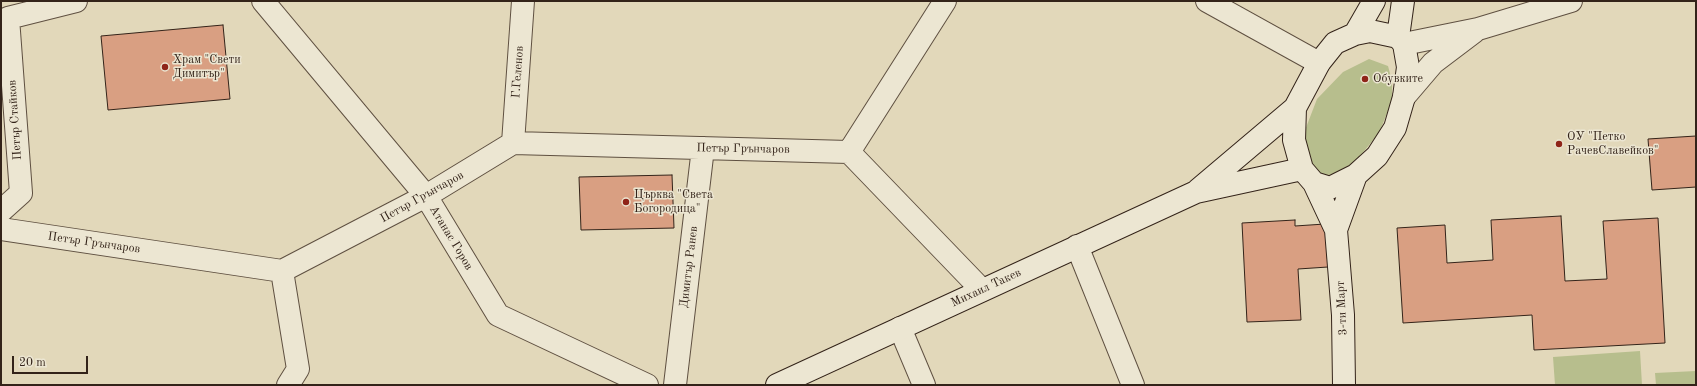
<!DOCTYPE html>
<html>
<head>
<meta charset="utf-8">
<style>
  body { margin:0 }
  #map { position:relative; width:1697px; height:386px; overflow:hidden; background:#e2d8ba; font-family:"Old Standard TT",serif }
  canvas { display:block }
  .frame { position:absolute; inset:0; border:2px solid #332319; pointer-events:none }
  .scale { position:absolute; left:12px; top:356px; width:76px; height:18px; box-sizing:border-box; border:2px solid #332319; border-top:0; padding-left:5px; font-size:12px; line-height:14px; white-space:nowrap; color:#332319; -webkit-text-stroke:3px #ece6d2; paint-order:stroke }
</style>
</head>
<body>
<div id="map">
<canvas width="1697" height="386"></canvas>
<div class="frame"></div>
<div class="scale">20 m</div>
</div>
<script>
const ctx = document.querySelector('canvas').getContext('2d');
ctx.lineJoin = 'round';
function paint(path, color) {
  ctx.fillStyle = color;
  ctx.fill(path, 'evenodd');
}
function shape(rows) {
  const path = new Path2D();
  for (const r of rows) {
    path.moveTo(r[0], r[1]);
    for (let i = 2; i < r.length; i += 2) path.lineTo(r[i], r[i + 1]);
  }
  return path;
}
function strokePath(path, color, width, dash) {
  ctx.strokeStyle = color;
  ctx.lineWidth = width;
  ctx.lineCap = dash ? 'butt' : 'round';
  ctx.setLineDash(dash || []);
  ctx.stroke(path);
}
function write(font, color, halo, rows, align = 'center') {
  ctx.font = font + ' "Old Standard TT",serif';
  ctx.lineWidth = 3;
  ctx.setLineDash([]);
  ctx.textBaseline = 'middle';
  ctx.strokeStyle = halo;
  ctx.fillStyle = color;
  for (const [text, x, y, turn = 0] of rows) {
    ctx.save();
    ctx.translate(x, y);
    ctx.rotate((+turn || 0) * Math.PI / 180);
    ctx.textAlign = isNaN(turn) ? turn : align;
    if (halo) ctx.strokeText(text, 0, 0);
    ctx.fillText(text, 0, 0);
    ctx.restore();
  }
}
const green = shape([
  [1369,59,1388,66,1392,81,1392,101,1379,133,1355,162,1341,172,1324,176,1309,171,1302,138,1317,99,1343,72],
  [1640,351,1642,385,1555,385,1553,357],
  [1696,371,1696,385,1656,385,1655,373]
]);
const building = shape([
  [223,25,230,99,108,110,101,36,223,25],
  [1696,136,1696,187,1652,190,1648,139,1696,136],
  [672,175,674,228,581,230,579,177,672,175],
  [1561,216,1565,281,1607,279,1603,221,1658,218,1665,343,1534,350,1532,315,1403,323,1397,228,1445,225,1447,263,1493,260,1491,220,1561,216],
  [1295,220,1295,226,1325,224,1328,267,1298,269,1301,320,1247,322,1242,223,1295,220]
]);
const street = shape([
  [263,1,426,196,498,315,647,385],
  [945,1,849,152,982,290],
  [1207,1,1319,63],
  [1404,44,1478,29,1571,1],
  [1404,97,1433,63,1474,32],
  [513,143,523,1],
  [1,211,21,193,8,18,76,1],
  [1,229,282,271,426,196,513,143,849,152],
  [1077,246,1133,385],
  [282,271,298,369,288,385],
  [900,328,924,385],
  [675,385,703,148]
]);
const secondary = shape([
  [1370,31,1398,37,1404,44,1408,67,1404,97,1395,128,1377,156,1356,175,1330,188,1314,183,1302,169,1294,140,1295,108,1319,63,1335,43,1355,34,1370,31],
  [1355,34,1374,1],
  [1398,37,1403,1],
  [1314,183,1336,230,1343,315,1344,385],
  [1198,190,1295,108],
  [1336,230,1356,175],
  [777,385,1196,192,1302,169]
]);
const markers = [
  [165,67,4,"#8f2418"],
  [1365,79,4,"#8f2418"],
  [1559,144,4,"#8f2418"],
  [626,202,4,"#8f2418"]
];
const poiNames = [
  ["Храм \"Свети",173,60],
  ["Димитър\"",173,74],
  ["Обувките",1373,79],
  ["ОУ \"Петко",1567,137],
  ["РачевСлавейков\"",1567,151],
  ["Църква \"Света",634,195],
  ["Богородица\"",634,209]
];
const streetNames = [
  ["Г.Геленов",518,72,-86],
  ["Петър Стайков",15,120,-94],
  ["Петър Грънчаров",743,149,1],
  ["Петър Грънчаров",422,197,-29],
  ["Атанас Горов",451,238,59],
  ["Петър Грънчаров",94,243,8],
  ["Димитър Ранев",689,267,-83],
  ["Михаил Такев",986,288,-25],
  ["3-ти Март",1342,308,-93]
];
paint(green, '#b7be8d');
paint(building, '#d99f82');
strokePath(building, '#332319', 1);
strokePath(street, '#5f5041', 24);
strokePath(secondary, '#332319', 24);
strokePath(street, '#ece6d2', 22);
strokePath(secondary, '#ece6d2', 22);
for (const [x, y, r, color] of markers) {
  const dot = new Path2D();
  dot.arc(x, y, r, 0, 2 * Math.PI);
  ctx.fillStyle = color;
  ctx.fill(dot);
  strokePath(dot, '#ece6d2', 1.5);
}
write('12px', '#332319', '#ece6d2', poiNames, 'left');
write('12px', '#332319', '#ece6d2', streetNames);
</script>
</body>
</html>
